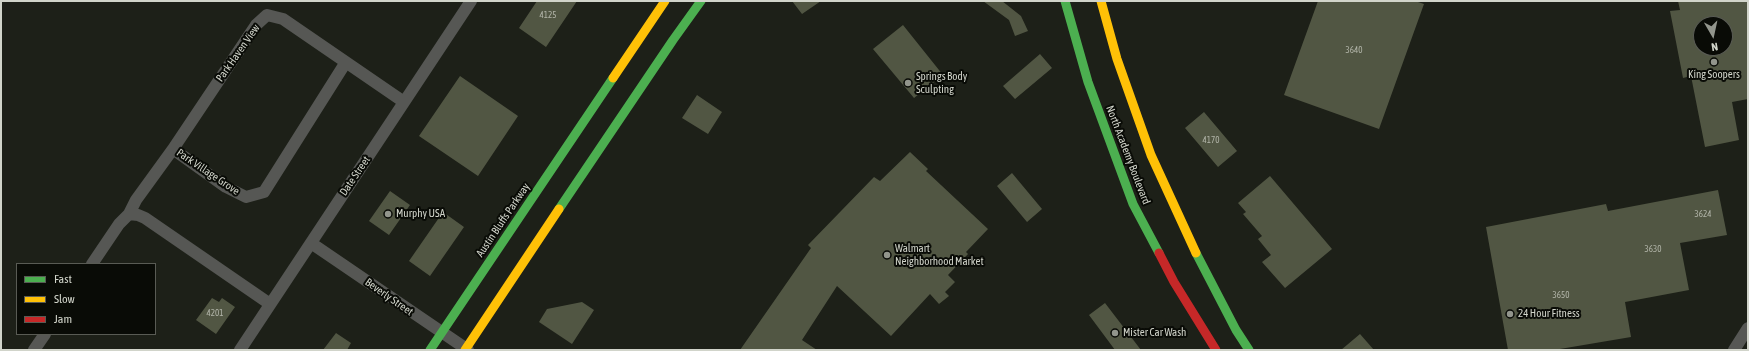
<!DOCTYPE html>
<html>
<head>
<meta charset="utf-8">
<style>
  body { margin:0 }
  #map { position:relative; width:1749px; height:351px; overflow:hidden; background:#1d2018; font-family:"Asap Condensed",sans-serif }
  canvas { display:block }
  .frame { position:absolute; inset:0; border:2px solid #d1d4ca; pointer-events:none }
  .legend { position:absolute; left:16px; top:263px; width:140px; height:72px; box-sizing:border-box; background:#090b06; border:1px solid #595b54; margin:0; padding:5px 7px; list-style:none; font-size:12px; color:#d1d4ca }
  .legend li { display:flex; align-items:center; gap:8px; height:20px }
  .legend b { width:20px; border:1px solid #595b54 }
  .north { position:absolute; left:1693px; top:16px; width:40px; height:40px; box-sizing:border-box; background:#090b06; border:1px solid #595b54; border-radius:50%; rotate:171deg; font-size:11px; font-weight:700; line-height:16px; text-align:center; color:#d1d4ca }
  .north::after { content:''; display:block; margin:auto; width:14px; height:18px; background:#92958c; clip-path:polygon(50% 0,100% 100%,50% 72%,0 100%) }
</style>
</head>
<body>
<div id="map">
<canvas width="1749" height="351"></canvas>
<div class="frame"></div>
<ul class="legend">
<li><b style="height:5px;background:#4caf50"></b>Fast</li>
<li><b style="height:5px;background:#ffc107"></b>Slow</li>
<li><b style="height:5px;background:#c62828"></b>Jam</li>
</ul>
<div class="north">N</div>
</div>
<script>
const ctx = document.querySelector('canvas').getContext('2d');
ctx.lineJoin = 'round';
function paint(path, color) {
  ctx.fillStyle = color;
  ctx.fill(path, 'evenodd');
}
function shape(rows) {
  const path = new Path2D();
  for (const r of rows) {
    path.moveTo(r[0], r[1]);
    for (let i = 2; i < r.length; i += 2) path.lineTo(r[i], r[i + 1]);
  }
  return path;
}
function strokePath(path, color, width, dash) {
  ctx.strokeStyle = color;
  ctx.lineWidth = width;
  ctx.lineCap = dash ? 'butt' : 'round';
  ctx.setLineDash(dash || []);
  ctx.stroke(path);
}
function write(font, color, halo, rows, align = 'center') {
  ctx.font = font + ' "Asap Condensed",sans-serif';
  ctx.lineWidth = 4;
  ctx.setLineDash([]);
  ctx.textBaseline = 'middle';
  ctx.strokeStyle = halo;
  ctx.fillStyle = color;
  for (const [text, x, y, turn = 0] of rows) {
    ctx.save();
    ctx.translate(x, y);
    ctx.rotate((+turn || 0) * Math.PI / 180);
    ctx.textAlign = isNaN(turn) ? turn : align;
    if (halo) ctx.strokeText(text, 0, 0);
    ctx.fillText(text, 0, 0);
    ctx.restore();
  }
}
const building = shape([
  [537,1,577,1,546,47,519,28],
  [792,1,821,1,802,14],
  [983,1,1002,1,1021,16,1028,31,1015,36,1009,20],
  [1318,1,1415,1,1424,4,1379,129,1284,95],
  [1678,1,1748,1,1748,99,1732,102,1739,140,1705,147,1691,76,1683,78,1670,11,1680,10],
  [1701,24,1725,24,1725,48,1701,48],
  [903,25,943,75,914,98,873,49],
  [1040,54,1052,68,1015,99,1003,86],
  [460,76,518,116,478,176,419,136],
  [697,95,722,112,708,134,682,118],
  [1204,112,1237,151,1218,167,1185,128],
  [910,152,928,169,926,171,988,229,966,252,968,254,948,275,955,282,945,292,949,296,939,304,930,294,891,336,837,286,802,340,817,350,740,350,811,248,808,245,874,177,880,181],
  [1012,173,1042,209,1027,222,997,186],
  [1270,176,1332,249,1285,288,1262,262,1271,255,1258,239,1262,236,1243,214,1246,212,1238,203],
  [1718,190,1727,235,1680,243,1689,290,1625,302,1631,337,1554,350,1508,350,1486,227,1606,204,1608,211],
  [390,191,410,205,389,235,369,221],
  [443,212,464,227,430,276,409,261],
  [212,298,219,302,222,298,235,307,216,334,196,320],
  [582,302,594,310,572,344,539,322,547,309],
  [1105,303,1141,350,1115,350,1089,315],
  [336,333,351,343,347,350,323,350],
  [1360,334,1374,350,1341,350]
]);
const street = shape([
  [173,149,256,25,267,15,283,19,404,102],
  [129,214,138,215,145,218,270,304],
  [311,243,468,350],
  [92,264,119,224,129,214,136,200,173,149,226,187,246,197,264,192,346,62],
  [34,350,45,334],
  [240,350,471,1],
  [1734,350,1748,328]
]);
const fast = shape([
  [1065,1,1088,82,1133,204,1159,253],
  [559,209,673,40,701,1],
  [1196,253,1236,330,1249,350],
  [430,350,613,78]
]);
const slow = shape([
  [1101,1,1117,59,1151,155,1196,253],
  [613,78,665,1],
  [465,350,559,209]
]);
const jam = shape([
  [1159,253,1174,282,1216,350]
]);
const markers = [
  [1714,62,4,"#92958c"],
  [908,83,4,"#92958c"],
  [388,214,4,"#92958c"],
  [887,255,4,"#92958c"],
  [1510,314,4,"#92958c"],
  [1115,333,4,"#92958c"]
];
const numberNames = [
  ["4125",548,15],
  ["3640",1354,50],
  ["4170",1211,140],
  ["3624",1703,214],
  ["3630",1653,249],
  ["3650",1561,295],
  ["4201",215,313]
];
const streetNames = [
  ["Park Haven View",238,53,-55],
  ["North Academy Boulevard",1128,155,69],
  ["Park Village Grove",208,172,34],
  ["Date Street",355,176,-56],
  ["Austin Bluffs Parkway",503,220,-56],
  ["Beverly Street",389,297,35]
];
const poiNames = [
  ["King Soopers",1714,75,"center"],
  ["Springs Body",916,77],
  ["Sculpting",916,90],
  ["Murphy USA",396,214],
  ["Walmart",895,249],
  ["Neighborhood Market",895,262],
  ["24 Hour Fitness",1518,314],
  ["Mister Car Wash",1123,333]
];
paint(building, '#515643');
strokePath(street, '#565754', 12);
strokePath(fast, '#4caf50', 9);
strokePath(slow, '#ffc107', 9);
strokePath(jam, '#c62828', 9);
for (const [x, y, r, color] of markers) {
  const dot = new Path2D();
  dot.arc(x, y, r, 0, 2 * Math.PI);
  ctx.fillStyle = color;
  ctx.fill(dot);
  strokePath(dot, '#090b06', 1.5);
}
write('9px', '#b1b4a8', null, numberNames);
write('11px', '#d1d4ca', '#090b06', streetNames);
write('11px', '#d1d4ca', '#090b06', poiNames, 'left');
</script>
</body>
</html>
